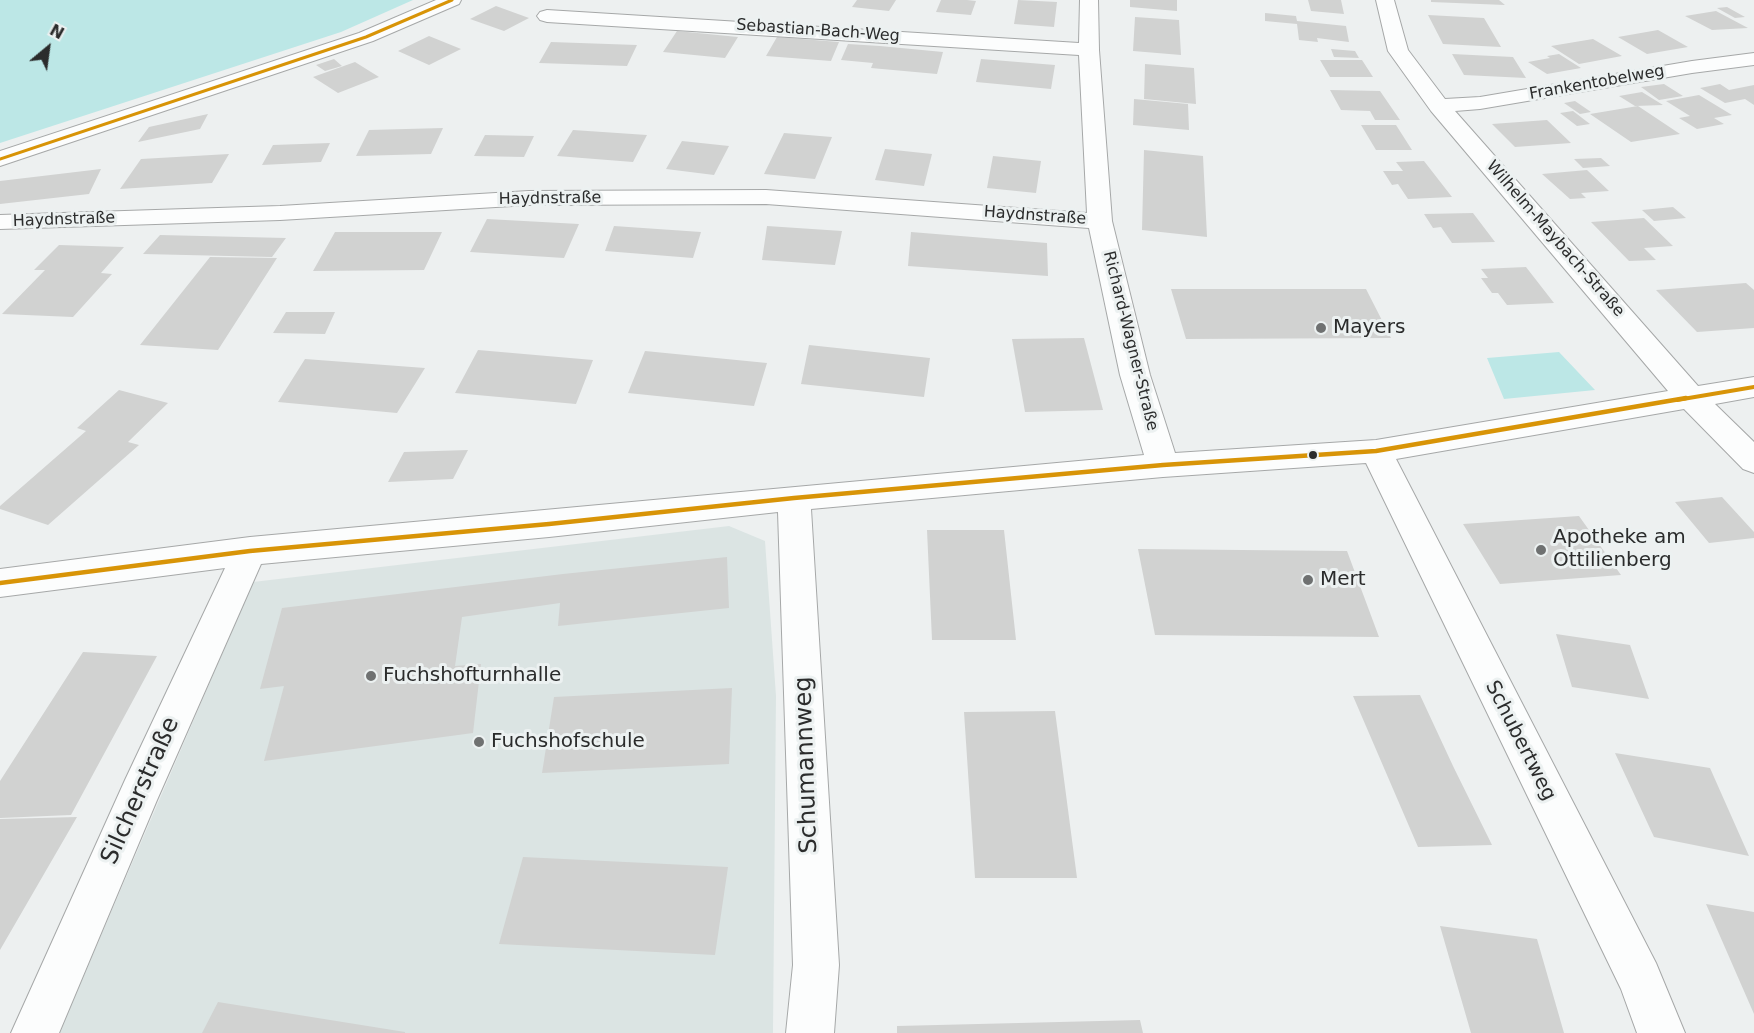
<!DOCTYPE html>
<html>
<head>
<meta charset="utf-8">
<style>
  body { margin:0 }
  #map { position:relative; width:1754px; height:1033px; overflow:hidden; background:#edf0f0; font-family:"DejaVu Sans",sans-serif }
  canvas { display:block }
  .north { position:absolute; left:18px; top:18px; width:60px; height:60px; -webkit-text-stroke:4px #ecf1f1; paint-order:stroke; rotate:29deg; font-size:16px; font-weight:700; line-height:24px; text-align:center; color:#2b2c2c }
  .north::after { content:''; display:block; margin:auto; width:21px; height:27px; background:#2b2c2c; clip-path:polygon(50% 0,100% 100%,50% 72%,0 100%) }
</style>
</head>
<body>
<div id="map">
<canvas width="1754" height="1033"></canvas>
<div class="north">N</div>
</div>
<script>
const ctx = document.querySelector('canvas').getContext('2d');
ctx.lineJoin = 'round';
function paint(path, color) {
  ctx.fillStyle = color;
  ctx.fill(path, 'evenodd');
}
function shape(rows) {
  const path = new Path2D();
  for (const r of rows) {
    path.moveTo(r[0], r[1]);
    for (let i = 2; i < r.length; i += 2) path.lineTo(r[i], r[i + 1]);
  }
  return path;
}
function strokePath(path, color, width, dash) {
  ctx.strokeStyle = color;
  ctx.lineWidth = width;
  ctx.lineCap = dash ? 'butt' : 'round';
  ctx.setLineDash(dash || []);
  ctx.stroke(path);
}
function write(font, color, halo, rows, align = 'center') {
  ctx.font = font + ' "DejaVu Sans",sans-serif';
  ctx.lineWidth = 6;
  ctx.setLineDash([]);
  ctx.textBaseline = 'middle';
  ctx.strokeStyle = halo;
  ctx.fillStyle = color;
  for (const [text, x, y, turn = 0] of rows) {
    ctx.save();
    ctx.translate(x, y);
    ctx.rotate((+turn || 0) * Math.PI / 180);
    ctx.textAlign = isNaN(turn) ? turn : align;
    if (halo) ctx.strokeText(text, 0, 0);
    ctx.fillText(text, 0, 0);
    ctx.restore();
  }
}
const built = shape([
  [729,526,765,541,776,696,773,1033,59,1033,253,582]
]);
const green = shape([
  [0,0,413,0,341,32,0,143],
  [1559,352,1595,390,1504,399,1487,358]
]);
const building = shape([
  [857,0,896,0,889,11,852,7],
  [941,0,967,0,976,1,971,15,936,12],
  [1018,0,1057,2,1054,27,1014,24],
  [1130,0,1177,0,1177,11,1130,7],
  [1308,0,1341,0,1344,14,1311,11],
  [1431,0,1499,0,1505,5,1431,2],
  [496,6,529,18,504,31,470,19],
  [1727,7,1745,17,1735,18,1717,8],
  [1716,11,1748,28,1712,30,1685,16],
  [1265,13,1296,16,1297,21,1346,26,1349,42,1317,38,1318,42,1299,40,1297,24,1265,21],
  [1428,15,1484,18,1501,47,1443,44],
  [1135,17,1179,20,1181,55,1133,51],
  [1658,30,1688,47,1647,54,1618,37],
  [677,31,738,37,725,58,663,52],
  [429,36,461,49,429,65,398,51],
  [777,37,839,42,831,61,766,56],
  [1593,39,1622,56,1579,64,1551,46],
  [551,42,637,45,627,66,539,63],
  [848,44,880,46,943,52,937,74,871,68,873,63,841,60],
  [1331,49,1355,51,1359,58,1334,57],
  [1452,54,1513,57,1526,78,1464,75],
  [1559,54,1581,68,1547,74,1528,62,1550,58,1547,56],
  [334,59,342,66,325,71,316,65],
  [981,59,1055,65,1051,89,976,82],
  [1320,60,1362,60,1373,77,1330,77],
  [355,62,379,77,338,93,313,77],
  [1145,64,1194,68,1196,104,1144,99],
  [1664,84,1683,96,1659,100,1641,87],
  [1720,84,1729,90,1754,85,1754,105,1745,99,1725,103,1700,88],
  [1330,90,1380,91,1400,120,1375,120,1370,111,1341,110],
  [1642,92,1663,105,1635,106,1619,96],
  [1699,95,1732,115,1714,118,1724,124,1697,129,1679,118,1690,116,1666,101],
  [1134,99,1188,104,1189,130,1133,125],
  [1575,101,1591,112,1580,114,1564,103],
  [1638,106,1680,134,1631,142,1590,114],
  [1573,111,1590,124,1577,126,1560,113],
  [208,114,200,129,138,142,149,127],
  [1547,120,1571,143,1515,147,1492,124],
  [1361,125,1396,125,1412,150,1376,150],
  [443,128,431,154,356,156,369,130],
  [573,130,647,135,633,162,557,156],
  [784,133,832,137,815,179,764,174],
  [485,135,534,136,524,157,474,156],
  [682,141,729,146,714,175,666,169],
  [330,143,321,162,262,165,273,145],
  [885,149,932,154,924,186,875,180],
  [1144,150,1203,156,1207,237,1142,230],
  [229,154,212,183,120,189,141,159],
  [993,156,1041,161,1036,193,987,188],
  [1601,158,1610,166,1583,168,1574,159],
  [1424,161,1452,197,1408,199,1398,184,1392,185,1383,171,1403,171,1396,162],
  [101,169,89,194,0,204,0,181],
  [1587,170,1609,191,1581,193,1586,198,1570,199,1542,174],
  [1673,207,1686,218,1654,221,1642,210],
  [1473,213,1495,242,1452,243,1441,227,1433,228,1424,214],
  [1644,218,1673,246,1644,248,1656,260,1629,261,1591,222],
  [487,219,579,224,564,258,470,252],
  [614,226,701,232,693,258,605,251],
  [767,226,842,231,835,265,762,260],
  [335,232,442,232,424,270,313,271],
  [911,232,1047,243,1048,276,908,266],
  [160,235,286,238,272,257,143,254],
  [59,245,124,247,101,273,112,274,73,317,2,314,45,270,34,270],
  [210,257,277,258,218,350,140,345],
  [1526,267,1554,303,1507,305,1498,293,1492,293,1481,278,1488,278,1481,269],
  [1746,283,1754,290,1754,328,1697,332,1656,290],
  [1171,289,1366,289,1391,338,1186,339],
  [286,312,335,312,325,334,273,333],
  [1084,338,1103,410,1025,412,1012,339],
  [809,345,930,358,924,397,801,384],
  [478,350,593,360,576,404,455,393],
  [645,351,767,363,754,406,628,393],
  [305,359,425,368,397,413,278,402],
  [119,390,168,403,128,442,139,445,48,525,0,509,0,506,86,431,77,428],
  [468,450,453,479,388,482,404,452],
  [1722,497,1754,532,1754,538,1709,543,1675,502],
  [1579,516,1621,575,1500,584,1463,524],
  [927,530,1004,530,1016,640,932,640],
  [1138,549,1347,551,1379,637,1155,635],
  [727,557,729,608,558,626,560,603,462,617,455,666,481,664,473,733,264,761,284,686,260,689,282,608,563,574],
  [1556,634,1630,645,1649,699,1572,687],
  [83,652,157,656,71,815,0,818,0,781],
  [732,688,729,764,542,773,554,697],
  [1420,695,1453,766,1492,845,1418,847,1353,696],
  [1055,711,1077,878,975,878,964,712],
  [1615,753,1710,768,1749,856,1654,837],
  [77,817,0,950,0,819],
  [523,857,728,867,715,955,499,944],
  [1706,904,1754,912,1754,1014],
  [1440,926,1537,939,1564,1033,1471,1033],
  [218,1002,405,1032,405,1033,202,1033],
  [1140,1020,1143,1033,897,1033,897,1026]
]);
const minor = shape([
  [436,0,461,0,459,4,373,41,0,166,0,151,359,33,436,0],
  [1080,0,1098,0,1099,50,1112,221,1150,375,1175,453,1376,440,1668,391,1431,111,1388,51,1376,0,1394,0,1408,50,1445,99,1480,97,1692,61,1754,53,1754,65,1692,73,1480,109,1455,111,1698,386,1754,377,1754,397,1715,404,1754,442,1754,473,1743,469,1684,409,1396,459,1656,963,1685,1033,1637,1033,1621,989,1366,463,1163,477,811,509,839,965,834,1033,786,1033,793,965,778,512,549,537,261,564,157,800,59,1033,11,1033,125,780,225,568,0,597,0,569,250,537,1144,455,1120,375,1089,228,766,204,529,205,280,220,0,229,0,215,280,206,529,191,766,190,1087,213,1079,55,547,22,540,20,537,16,540,12,547,10,1079,43,1080,0]
]);
const bus1Far2 = shape([
  [0,159,366,37,452,0]
]);
const bus1Far1 = shape([
  [1677,400,1754,387]
]);
const bus1 = shape([
  [0,583,250,551,549,524,794,498,1163,465,1376,451,1686,398]
]);
const markers = [
  [1321,328,6,"#6f7171"],
  [1313,455,5,"#2b2c2c"],
  [1541,550,6,"#6f7171"],
  [1308,580,6,"#6f7171"],
  [371,676,6,"#6f7171"],
  [479,742,6,"#6f7171"]
];
const farStreetnames = [
  ["Sebastian-Bach-Weg",818,31,4],
  ["Frankentobelweg",1597,83,-10],
  ["Haydnstraße",550,199,-1],
  ["Haydnstraße",1035,216,4],
  ["Haydnstraße",64,220,-2],
  ["Wilhelm-Maybach-Straße",1555,239,49],
  ["Richard-Wagner-Straße",1130,341,76]
];
const poiNames = [
  ["Mayers",1333,328],
  ["Apotheke am",1553,538],
  ["Ottilienberg",1553,561],
  ["Mert",1320,580],
  ["Fuchshofturnhalle",383,676],
  ["Fuchshofschule",491,742]
];
const streetNames = [
  ["Schubertweg",1520,741,63]
];
const nearStreetnames = [
  ["Schumannweg",807,765,-92],
  ["Silcherstraße",141,791,-66]
];
paint(built, '#dbe4e3');
paint(green, '#bce7e6');
paint(building, '#d1d2d1');
strokePath(minor, '#a6a8a8', 2);
paint(minor, '#fcfdfd');
strokePath(bus1Far2, '#d89407', 3);
strokePath(bus1Far1, '#d89407', 4);
strokePath(bus1, '#d89407', 4.5);
for (const [x, y, r, color] of markers) {
  const dot = new Path2D();
  dot.arc(x, y, r, 0, 2 * Math.PI);
  ctx.fillStyle = color;
  ctx.fill(dot);
  strokePath(dot, '#ecf1f1', 2);
}
write('16px', '#2b2c2c', '#ecf1f1', farStreetnames);
write('20px', '#2b2c2c', '#ecf1f1', poiNames, 'left');
write('20px', '#2b2c2c', '#ecf1f1', streetNames);
write('24px', '#2b2c2c', '#ecf1f1', nearStreetnames);
</script>
</body>
</html>
